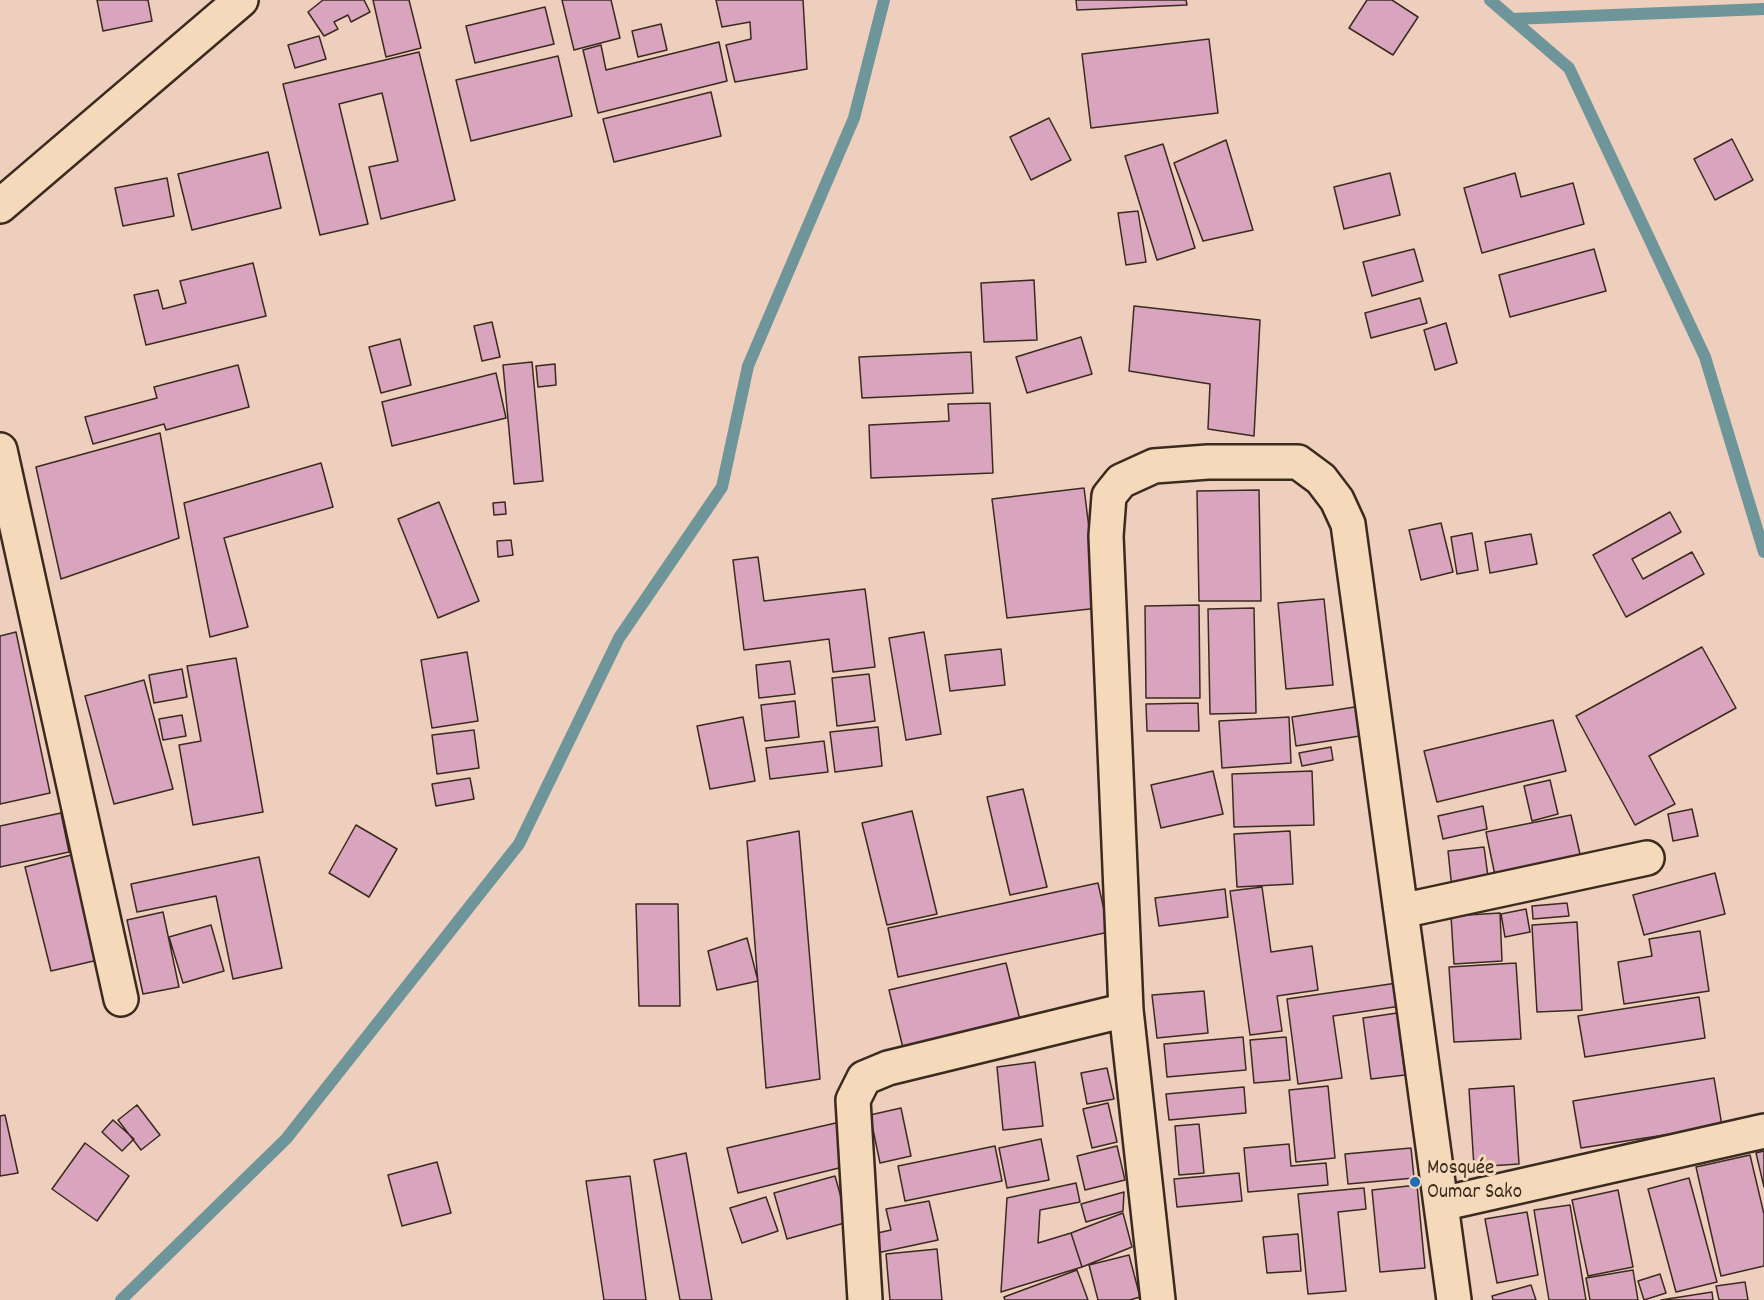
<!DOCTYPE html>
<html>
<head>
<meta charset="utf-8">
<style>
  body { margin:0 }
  canvas { display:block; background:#eecebc }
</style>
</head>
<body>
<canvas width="1764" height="1300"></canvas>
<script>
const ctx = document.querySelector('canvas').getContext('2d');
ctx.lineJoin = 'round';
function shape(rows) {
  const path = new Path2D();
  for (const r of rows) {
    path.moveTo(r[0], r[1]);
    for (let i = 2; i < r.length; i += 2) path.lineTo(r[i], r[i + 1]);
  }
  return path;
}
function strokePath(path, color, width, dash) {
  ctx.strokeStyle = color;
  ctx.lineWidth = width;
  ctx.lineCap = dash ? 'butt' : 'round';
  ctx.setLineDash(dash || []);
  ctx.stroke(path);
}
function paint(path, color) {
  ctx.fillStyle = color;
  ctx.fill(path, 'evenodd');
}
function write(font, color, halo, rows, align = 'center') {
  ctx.font = font + ' Dekko,sans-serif';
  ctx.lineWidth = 6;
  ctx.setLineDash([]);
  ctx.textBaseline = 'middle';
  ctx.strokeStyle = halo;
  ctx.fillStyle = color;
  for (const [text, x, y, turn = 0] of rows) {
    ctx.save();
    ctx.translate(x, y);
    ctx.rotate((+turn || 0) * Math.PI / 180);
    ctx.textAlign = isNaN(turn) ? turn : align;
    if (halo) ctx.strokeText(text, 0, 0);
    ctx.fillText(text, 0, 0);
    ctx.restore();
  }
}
const stream = shape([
  [1490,0,1569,68,1705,357,1764,552],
  [1512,19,1764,9],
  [121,1300,286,1139,519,844,619,638,722,487,748,366,854,118,884,0]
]);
const building = shape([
  [97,0,148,0,152,21,103,31,97,0],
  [323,0,364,0,370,12,351,22,348,15,334,22,338,29,324,36,308,12,323,0],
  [373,0,409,0,421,48,386,57,373,0],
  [562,0,611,0,620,38,574,50,562,0],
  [716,0,803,0,807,69,735,82,726,45,751,39,750,22,722,27,716,0],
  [1076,0,1186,0,1187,5,1077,10,1076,0],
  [1367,0,1392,0,1418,17,1393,55,1349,28,1367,0],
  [545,7,554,44,475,63,466,26,545,7],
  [661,24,667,50,638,57,632,31,661,24],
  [319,36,326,59,295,68,288,45,319,36],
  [1209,39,1218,113,1091,128,1082,54,1209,39],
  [719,42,727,81,598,113,583,50,601,45,606,70,719,42],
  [419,52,455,200,381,219,369,167,398,161,382,93,339,104,368,224,320,235,283,84,419,52],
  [558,56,572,116,471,141,456,80,558,56],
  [711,92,721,136,614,162,603,119,711,92],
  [1049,118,1071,160,1031,180,1010,137,1049,118],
  [1732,139,1753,180,1715,200,1694,159,1732,139],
  [1226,140,1253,230,1203,241,1174,163,1226,140],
  [1163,144,1195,248,1157,260,1125,156,1163,144],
  [268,152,281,208,192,230,178,174,268,152],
  [1390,173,1400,215,1344,229,1334,187,1390,173],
  [1515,173,1521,197,1573,183,1584,224,1482,253,1464,188,1515,173],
  [167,178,174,216,123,226,115,188,167,178],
  [1138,211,1146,262,1126,265,1118,213,1138,211],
  [1414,249,1423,281,1372,296,1363,262,1414,249],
  [1594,249,1606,291,1510,317,1499,275,1594,249],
  [253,263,266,316,146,345,134,295,158,290,163,309,186,303,180,281,253,263],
  [1034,280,1037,340,984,342,981,283,1034,280],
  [1420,298,1427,323,1371,338,1365,313,1420,298],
  [1134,306,1260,320,1254,436,1208,429,1210,384,1129,371,1134,306],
  [492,322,500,357,482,361,474,326,492,322],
  [1446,323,1457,363,1435,370,1424,330,1446,323],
  [1081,337,1092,374,1027,393,1016,357,1081,337],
  [400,339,411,385,381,393,369,347,400,339],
  [971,352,973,393,862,398,859,357,971,352],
  [532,362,543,481,514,484,503,365,532,362],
  [555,364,556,385,538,387,536,366,555,364],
  [238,365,249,407,166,430,164,424,93,444,85,417,157,398,154,387,238,365],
  [496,373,506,418,392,446,382,402,496,373],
  [990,403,993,473,871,478,869,425,949,421,948,404,990,403],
  [160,433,179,538,61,579,36,467,160,433],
  [321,463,333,507,224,538,248,627,210,637,184,503,321,463],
  [1084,488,1099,608,1007,618,992,499,1084,488],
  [1259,490,1261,601,1199,601,1197,491,1259,490],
  [439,502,479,601,438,618,398,519,439,502],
  [505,502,506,514,494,515,493,503,505,502],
  [1670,512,1681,532,1632,559,1643,579,1692,552,1704,574,1626,617,1593,555,1670,512],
  [1441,523,1453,572,1421,580,1409,530,1441,523],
  [1472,533,1478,570,1457,574,1451,537,1472,533],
  [1531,534,1537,564,1490,573,1485,542,1531,534],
  [511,540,513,555,498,557,497,541,511,540],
  [758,557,764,601,865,589,875,667,833,672,829,639,744,650,733,560,758,557],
  [1324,599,1333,685,1286,689,1278,603,1324,599],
  [1199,605,1200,698,1146,698,1145,606,1199,605],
  [1254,608,1256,713,1210,714,1208,609,1254,608],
  [16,632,50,793,0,804,0,636,16,632],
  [924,632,941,734,906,740,889,638,924,632],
  [1702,647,1736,708,1649,756,1675,804,1635,825,1576,716,1702,647],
  [1001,649,1005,685,950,691,945,655,1001,649],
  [467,652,478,721,432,728,421,660,467,652],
  [236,658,263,812,193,825,179,745,201,741,187,666,236,658],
  [790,661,795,694,759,698,756,665,790,661],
  [182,669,187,697,154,703,149,675,182,669],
  [869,674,875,721,837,726,832,678,869,674],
  [144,680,173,789,114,804,85,696,144,680],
  [795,701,799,737,765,741,761,705,795,701],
  [1198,703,1199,731,1147,731,1146,704,1198,703],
  [1361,706,1366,735,1296,746,1292,717,1361,706],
  [182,715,186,736,163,740,159,719,182,715],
  [743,717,755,781,710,789,697,726,743,717],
  [1289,717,1291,763,1222,768,1219,721,1289,717],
  [1553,720,1566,771,1437,802,1424,751,1553,720],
  [878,727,882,766,835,772,830,732,878,727],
  [474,730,479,768,437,774,432,735,474,730],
  [824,741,828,772,770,779,766,748,824,741],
  [1331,747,1333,760,1302,766,1299,753,1331,747],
  [1213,771,1223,814,1161,828,1151,785,1213,771],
  [1312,771,1314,825,1234,827,1232,774,1312,771],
  [470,778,474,799,436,806,432,784,470,778],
  [1550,780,1558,814,1532,821,1524,786,1550,780],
  [1023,789,1047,887,1010,895,987,797,1023,789],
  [1483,806,1487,829,1443,839,1438,816,1483,806],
  [1692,809,1698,836,1673,841,1668,814,1692,809],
  [912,811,937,914,887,925,862,823,912,811],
  [61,813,69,852,0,867,0,826,61,813],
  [1571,815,1583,867,1497,885,1486,832,1571,815],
  [356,825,397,849,369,897,329,873,356,825],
  [799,831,820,1079,766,1088,747,841,799,831],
  [1290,831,1293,884,1237,887,1234,834,1290,831],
  [1484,847,1489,884,1452,889,1448,851,1484,847],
  [75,854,102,959,51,971,25,867,75,854],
  [259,857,282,968,233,979,216,896,137,912,131,884,259,857],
  [1715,873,1725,914,1644,935,1633,895,1715,873],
  [1098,883,1109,932,898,977,888,928,1098,883],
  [1262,887,1271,952,1312,946,1318,990,1277,996,1282,1031,1250,1035,1230,891,1262,887],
  [1225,889,1228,917,1159,926,1155,898,1225,889],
  [1567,903,1569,916,1533,919,1532,906,1567,903],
  [636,904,678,904,680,1006,639,1006,636,904],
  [1526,909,1530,932,1505,937,1501,914,1526,909],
  [163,912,179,987,143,994,127,920,163,912],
  [1500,913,1502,961,1454,964,1451,916,1500,913],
  [1577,922,1582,1010,1537,1012,1532,925,1577,922],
  [211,925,224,971,183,983,169,937,211,925],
  [1700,931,1709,991,1624,1004,1618,962,1652,956,1649,939,1700,931],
  [747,938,758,981,717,990,708,951,747,938],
  [1006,963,1020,1020,903,1048,889,990,1006,963],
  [1516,963,1521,1039,1454,1042,1449,967,1516,963],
  [1397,983,1401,1006,1333,1016,1342,1078,1298,1084,1287,999,1397,983],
  [1204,991,1208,1033,1157,1038,1152,995,1204,991],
  [1699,997,1705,1038,1585,1057,1578,1016,1699,997],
  [1397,1013,1405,1075,1371,1079,1363,1018,1397,1013],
  [1243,1037,1246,1070,1167,1077,1164,1044,1243,1037],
  [1286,1037,1290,1080,1254,1083,1250,1040,1286,1037],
  [1035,1062,1043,1126,1003,1130,997,1067,1035,1062],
  [1107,1068,1114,1099,1087,1104,1081,1073,1107,1068],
  [1714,1078,1722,1126,1581,1148,1573,1101,1714,1078],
  [1328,1086,1335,1158,1296,1162,1289,1090,1328,1086],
  [1514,1086,1519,1164,1474,1167,1469,1089,1514,1086],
  [1244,1087,1246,1113,1169,1120,1166,1094,1244,1087],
  [1108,1103,1117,1142,1092,1148,1083,1109,1108,1103],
  [137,1105,160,1135,141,1150,118,1120,137,1105],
  [901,1108,911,1156,880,1163,870,1115,901,1108],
  [5,1115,18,1173,0,1176,0,1116,5,1115],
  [113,1120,134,1139,122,1151,102,1132,113,1120],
  [840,1122,851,1165,738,1193,727,1148,840,1122],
  [1199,1124,1204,1173,1179,1175,1175,1126,1199,1124],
  [1041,1139,1049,1180,1007,1188,999,1148,1041,1139],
  [85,1143,129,1176,97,1221,52,1189,85,1143],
  [1289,1144,1291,1166,1326,1163,1328,1185,1248,1192,1244,1148,1289,1144],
  [995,1146,1002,1181,905,1201,898,1166,995,1146],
  [1117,1146,1125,1180,1085,1190,1077,1156,1117,1146],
  [1411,1148,1414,1178,1348,1184,1345,1154,1411,1148],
  [1764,1151,1764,1187,1756,1153,1764,1151],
  [686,1153,712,1300,680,1300,654,1160,686,1153],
  [1750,1155,1764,1214,1764,1266,1721,1276,1696,1167,1750,1155],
  [437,1162,451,1213,402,1226,388,1175,437,1162],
  [1239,1173,1242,1201,1177,1207,1174,1179,1239,1173],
  [630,1176,646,1300,604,1300,586,1181,630,1176],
  [835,1176,848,1222,787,1239,774,1193,835,1176],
  [1689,1178,1717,1282,1676,1292,1648,1189,1689,1178],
  [1076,1183,1080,1202,1040,1210,1038,1243,1071,1233,1082,1267,1001,1292,1007,1198,1076,1183],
  [1417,1185,1425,1268,1380,1272,1372,1190,1417,1185],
  [1364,1188,1366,1209,1338,1212,1346,1291,1308,1294,1298,1194,1364,1188],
  [1618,1190,1633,1267,1588,1276,1572,1200,1618,1190],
  [1124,1192,1123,1211,1086,1222,1081,1204,1124,1192],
  [766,1197,778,1231,742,1243,730,1208,766,1197],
  [929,1201,938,1240,877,1253,873,1234,891,1230,886,1209,929,1201],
  [1570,1205,1586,1300,1549,1300,1534,1210,1570,1205],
  [1527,1212,1538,1275,1497,1283,1485,1219,1527,1212],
  [1123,1213,1132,1247,1082,1267,1071,1233,1123,1213],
  [1298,1234,1301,1271,1267,1273,1263,1237,1298,1234],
  [937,1249,942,1300,890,1300,886,1254,937,1249],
  [1129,1255,1140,1297,1130,1300,1098,1300,1089,1265,1129,1255],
  [1077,1270,1088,1300,1005,1300,1004,1297,1077,1270],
  [1633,1270,1638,1300,1590,1300,1586,1278,1633,1270],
  [1660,1274,1666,1293,1644,1300,1638,1281,1660,1274],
  [1745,1282,1748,1300,1719,1300,1716,1286,1745,1282],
  [1531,1285,1536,1300,1493,1300,1492,1296,1531,1285],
  [1712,1292,1713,1300,1661,1300,1712,1292]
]);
const street = shape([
  [0,206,241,0],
  [0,450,121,999],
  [1401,911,1647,858],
  [1441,1204,1764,1131],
  [865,1300,853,1100,864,1078,888,1068,1126,1010],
  [1158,1300,1126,1010,1106,536,1109,496,1121,481,1154,466,1208,462,1298,462,1321,479,1337,500,1348,524,1454,1300]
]);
const markers = [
  [1415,1182,6,"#1f6fb2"]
];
const poiNames = [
  ["Mosquée",1427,1170],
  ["Oumar Sako",1427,1194]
];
strokePath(stream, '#6d959a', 12);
paint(building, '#d8a4be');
strokePath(building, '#3b2a1e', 1.5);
strokePath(street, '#3b2a1e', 38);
strokePath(street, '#f4d9bb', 33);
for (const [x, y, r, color] of markers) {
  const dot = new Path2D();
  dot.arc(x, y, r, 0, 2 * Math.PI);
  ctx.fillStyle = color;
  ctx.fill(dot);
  strokePath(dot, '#f4d9bb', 2);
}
write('21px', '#3b2a1e', '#f4d9bb', poiNames, 'left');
</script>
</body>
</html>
